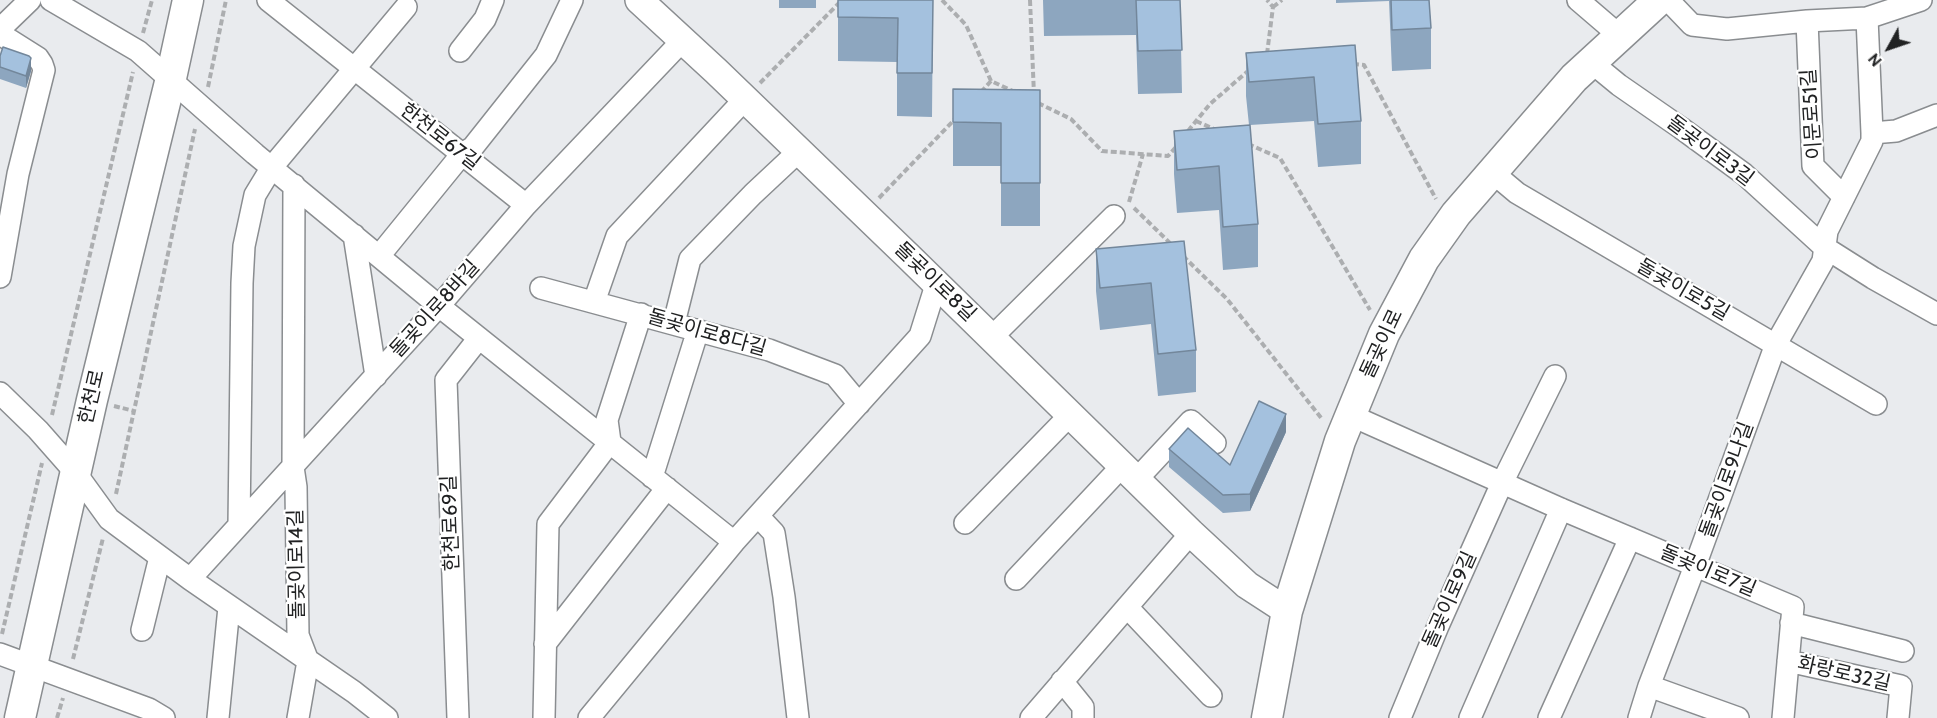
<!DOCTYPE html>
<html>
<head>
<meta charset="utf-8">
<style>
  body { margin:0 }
  #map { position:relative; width:1937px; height:718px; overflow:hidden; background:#e9ebee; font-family:Cabin,sans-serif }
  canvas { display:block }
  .north { position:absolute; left:1859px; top:18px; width:60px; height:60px; -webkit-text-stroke:4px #fff; paint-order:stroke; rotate:230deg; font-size:16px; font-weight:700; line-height:24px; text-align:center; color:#212223 }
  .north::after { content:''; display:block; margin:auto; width:21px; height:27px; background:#212223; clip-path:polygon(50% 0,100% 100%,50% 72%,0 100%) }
</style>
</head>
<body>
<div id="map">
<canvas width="1937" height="718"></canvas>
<div class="north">N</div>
</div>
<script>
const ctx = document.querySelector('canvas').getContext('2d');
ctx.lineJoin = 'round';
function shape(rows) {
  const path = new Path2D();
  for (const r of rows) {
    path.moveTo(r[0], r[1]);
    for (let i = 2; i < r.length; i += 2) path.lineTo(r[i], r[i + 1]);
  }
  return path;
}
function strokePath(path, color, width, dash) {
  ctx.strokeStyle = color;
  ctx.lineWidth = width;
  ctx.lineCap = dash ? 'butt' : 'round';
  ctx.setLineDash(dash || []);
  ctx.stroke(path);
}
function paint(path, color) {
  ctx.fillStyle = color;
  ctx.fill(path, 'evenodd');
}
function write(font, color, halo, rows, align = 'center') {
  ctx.font = font + ' Cabin,"Noto Sans KR",sans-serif';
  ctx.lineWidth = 4.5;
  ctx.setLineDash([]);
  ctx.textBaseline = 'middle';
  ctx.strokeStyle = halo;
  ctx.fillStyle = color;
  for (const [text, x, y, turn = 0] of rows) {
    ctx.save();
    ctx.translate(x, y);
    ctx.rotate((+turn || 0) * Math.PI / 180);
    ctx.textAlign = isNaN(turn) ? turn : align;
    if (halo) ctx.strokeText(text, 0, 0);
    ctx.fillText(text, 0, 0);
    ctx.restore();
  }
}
const path = shape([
  [942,0,966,25,991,81,1015,92],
  [1030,0,1034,95],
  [1273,7,1282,0],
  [143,33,152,0],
  [1267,54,1273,7,1267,0],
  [1353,64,1364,65,1436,199],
  [760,83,842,0],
  [208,87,226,0],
  [981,92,991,81],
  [1038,103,1071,119,1102,151,1168,156,1176,147],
  [1196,121,1216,130],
  [1188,131,1210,104,1248,71],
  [1248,144,1280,158,1370,310],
  [879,198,957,117],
  [1129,202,1143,154],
  [1134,208,1171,244],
  [1183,256,1227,299,1322,419],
  [114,406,134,411],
  [52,415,133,72],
  [116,494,195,129],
  [2,634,42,463],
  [73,659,103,538],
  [57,718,63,698]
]);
const minor = shape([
  [51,0,138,51,255,154,439,306,734,542],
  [268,0,526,205],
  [1578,0,1620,36],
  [1668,0,1692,25,1727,29,1807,21,1867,18,1921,0],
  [1867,18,1872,133],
  [1807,21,1813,166,1844,197],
  [0,29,30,0],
  [0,34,38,58,42,64,44,70,18,174,0,277],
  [460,51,485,19,493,0],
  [1591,62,1619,85,1681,128,1744,174,1824,247,1873,278,1937,314],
  [1492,172,1517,193,1876,404],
  [294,185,293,467,296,487,298,635,308,661,298,718],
  [354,235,376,376],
  [379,256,462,154,473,147,546,55,572,0],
  [541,288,769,350,835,375,859,404],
  [594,302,617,236,745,99],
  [674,323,690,259,753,194,799,151],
  [992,337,1114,216],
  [0,393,38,430,75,472,109,519,190,579,354,692,387,718],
  [1350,415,1561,509,1793,607,1783,718],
  [652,477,698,330],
  [1137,479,1191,421,1215,443],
  [758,516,774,533,784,597,798,718],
  [965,523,1071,414],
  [239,525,242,283,244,246,255,195,272,167,406,7],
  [190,579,439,306,526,205,683,40],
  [1016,579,1123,465],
  [1127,607,1211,696],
  [1791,623,1903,651],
  [142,630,160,557],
  [545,644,667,488],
  [0,654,149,709,164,718],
  [1788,661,1901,686,1898,718],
  [1062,681,1083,707,1083,718],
  [1649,686,1738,718],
  [218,718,229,607],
  [458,718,446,380,479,338],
  [544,718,548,524,610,442,607,420,641,314],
  [589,718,734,542,920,336,936,285],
  [1031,718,1191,533],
  [1400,718,1438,626,1502,483,1555,376],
  [1470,718,1561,509],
  [1549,718,1630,538],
  [1639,718,1649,686,1695,566,1776,344,1823,261,1827,231,1872,141,1872,133,1896,131,1937,115]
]);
const tertiary = shape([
  [639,0,716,71,909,257,1191,533,1247,585,1287,611]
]);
const secondary = shape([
  [20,718,92,400,171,78,188,0],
  [1267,718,1287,611,1340,441,1384,334,1424,259,1456,214,1574,78,1659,0]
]);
const wall = shape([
  [779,0,816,0,816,8,779,8],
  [838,0,933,0,932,117,897,116,897,62,838,61],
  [1043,0,1180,0,1182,93,1138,94,1136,35,1044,36],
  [1336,0,1429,0,1431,28,1431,69,1392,71,1389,1,1336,3],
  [1355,45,1361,121,1361,164,1318,167,1314,121,1250,125,1258,224,1258,267,1223,270,1219,210,1177,213,1174,174,1174,131,1249,125,1246,96,1246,53],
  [0,56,31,71,26,88,0,79],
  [953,89,1040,90,1040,226,1001,226,1001,166,953,166],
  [1184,241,1196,350,1196,392,1158,396,1151,324,1100,330,1096,291,1096,249],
  [1286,432,1250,511,1223,513,1169,467,1169,449,1230,465]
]);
const shadedWall = shape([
  [31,58,31,71,26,88,26,76],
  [1286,414,1286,432,1250,511,1250,494]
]);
const building = shape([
  [838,0,933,0,932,73,897,73,898,18,838,17,838,0],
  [1136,0,1180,0,1182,50,1138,51,1136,0],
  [1391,0,1429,0,1431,28,1392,30,1391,0],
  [1355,45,1361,121,1318,124,1314,77,1249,82,1246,53,1355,45],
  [3,47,29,56,31,58,26,76,0,67,0,56,3,47],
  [953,89,1040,90,1040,183,1001,183,1001,123,953,122,953,89],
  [1250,125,1258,224,1223,227,1219,166,1177,170,1174,131,1250,125],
  [1184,241,1196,350,1158,354,1151,283,1100,288,1096,249,1184,241],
  [1259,401,1286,414,1250,494,1223,495,1169,449,1188,428,1230,465,1259,401]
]);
const streetNames = [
  ["이문로51길",1812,114,-94],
  ["한천로67길",440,137,38],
  ["돌곶이로3길",1710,151,37],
  ["돌곶이로8길",935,282,44],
  ["돌곶이로5길",1683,290,30],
  ["돌곶이로8바길",435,309,-48],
  ["돌곶이로8다길",707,333,16],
  ["돌곶이로",1382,344,-65],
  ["한천로",92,397,-77],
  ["돌곶이로9나길",1727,480,-70],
  ["한천로69길",451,523,-92],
  ["돌곶이로14길",297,564,-91],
  ["돌곶이로7길",1708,571,23],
  ["돌곶이로9길",1450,600,-66],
  ["화랑로32길",1844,674,13]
];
strokePath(minor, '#8a8d90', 24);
strokePath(tertiary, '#8a8d90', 30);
strokePath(secondary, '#8a8d90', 33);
strokePath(path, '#acaeb0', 4, [6, 3]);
strokePath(minor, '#fff', 21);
strokePath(tertiary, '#fff', 27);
strokePath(secondary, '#fff', 30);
paint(wall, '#8da6bf');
paint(shadedWall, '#73879b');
paint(building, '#a4c1de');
strokePath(building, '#73879b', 1.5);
write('20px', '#212223', '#fff', streetNames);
</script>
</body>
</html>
